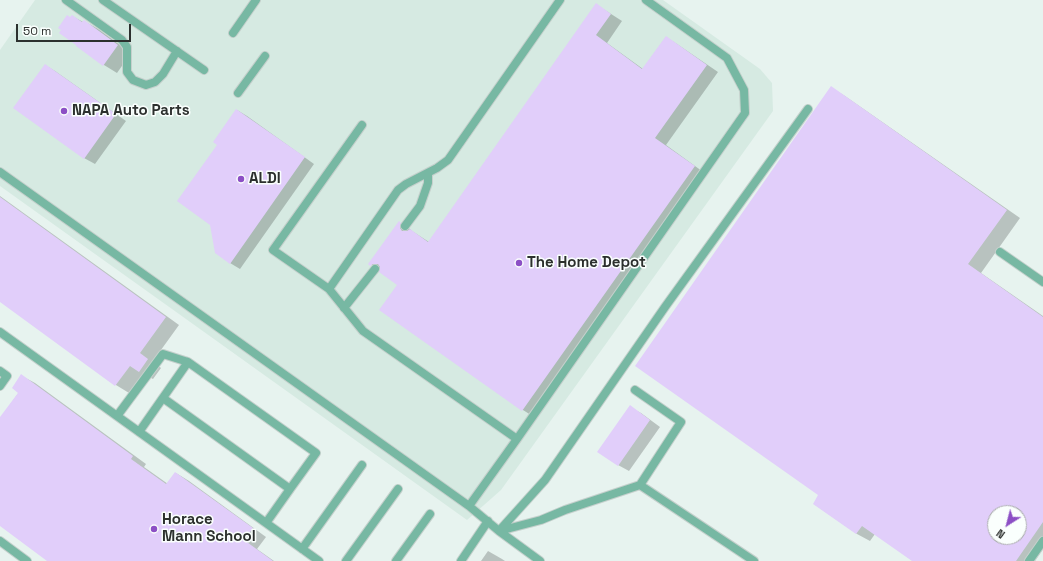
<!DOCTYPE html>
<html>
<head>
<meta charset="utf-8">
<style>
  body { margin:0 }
  #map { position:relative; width:1043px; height:561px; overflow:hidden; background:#e7f3ef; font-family:"Space Grotesk",sans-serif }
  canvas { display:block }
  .north { position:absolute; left:987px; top:505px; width:40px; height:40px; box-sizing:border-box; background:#fafffd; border:1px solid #a8acaa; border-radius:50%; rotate:216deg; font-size:11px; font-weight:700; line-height:16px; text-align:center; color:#2c302e }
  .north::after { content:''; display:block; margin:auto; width:14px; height:18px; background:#8c4fc5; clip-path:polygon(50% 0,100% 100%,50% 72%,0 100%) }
  .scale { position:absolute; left:16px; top:24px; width:115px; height:18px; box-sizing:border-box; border:2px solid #2c302e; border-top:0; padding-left:5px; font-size:12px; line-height:14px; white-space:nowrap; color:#2c302e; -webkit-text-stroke:3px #fafffd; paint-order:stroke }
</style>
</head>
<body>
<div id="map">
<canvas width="1043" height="561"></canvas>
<div class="north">N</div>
<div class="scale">50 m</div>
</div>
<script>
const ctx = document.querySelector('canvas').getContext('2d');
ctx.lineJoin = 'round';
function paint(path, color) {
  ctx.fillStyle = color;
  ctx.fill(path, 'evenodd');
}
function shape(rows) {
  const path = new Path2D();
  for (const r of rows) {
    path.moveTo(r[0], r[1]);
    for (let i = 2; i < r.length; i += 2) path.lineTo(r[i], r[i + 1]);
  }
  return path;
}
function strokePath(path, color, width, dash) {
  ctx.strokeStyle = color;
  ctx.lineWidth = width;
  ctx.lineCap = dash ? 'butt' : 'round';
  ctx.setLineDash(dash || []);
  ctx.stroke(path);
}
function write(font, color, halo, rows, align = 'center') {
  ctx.font = font + ' "Space Grotesk",sans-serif';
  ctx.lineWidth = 3;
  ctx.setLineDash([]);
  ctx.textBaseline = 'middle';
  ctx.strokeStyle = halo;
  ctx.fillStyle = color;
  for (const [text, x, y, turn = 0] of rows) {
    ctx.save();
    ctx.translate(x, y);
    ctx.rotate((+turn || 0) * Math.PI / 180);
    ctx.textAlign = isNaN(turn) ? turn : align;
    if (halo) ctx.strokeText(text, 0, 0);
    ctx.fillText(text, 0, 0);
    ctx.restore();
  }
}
const built = shape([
  [35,0,663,0,760,69,772,83,773,111,501,490,467,520,0,186,0,50]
]);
const shadow = shape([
  [597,5,622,21,607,43,643,69,666,37,677,44,718,72,666,145,706,174,534,417,523,410,381,310,398,285,381,271,370,264,399,223,410,229,412,231,429,242],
  [72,16,83,22,84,21,98,29,131,53,117,73,104,65,77,46,71,18],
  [45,65,55,71,126,121,95,164,84,158],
  [832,88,845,96,1020,218,981,273,1043,316,1043,549,1035,561,913,561,875,534,870,541,857,534,814,504,820,495],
  [995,513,1019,513,1019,537,995,537],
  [237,110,247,116,314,164,240,269,230,263,219,144],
  [0,196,179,325,153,361,161,368,153,379,143,374,129,393,116,385,0,301],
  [22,376,35,383,146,464,144,467,168,484,176,473,189,481,266,537,257,549,274,561,49,561,0,525,0,419,19,392],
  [630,407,641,413,660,427,629,471,618,465],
  [488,551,502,559,505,561,481,561]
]);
const building = shape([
  [596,3,611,14,596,35,642,69,666,36,707,65,655,138,695,166,522,411,379,310,397,285,379,272,380,267,378,264,373,264,370,266,368,264,399,221,401,223,400,228,402,231,407,231,410,229,428,242],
  [67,15,70,17,72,15,82,22,84,20,118,45,103,66,76,46,76,45,59,33,61,30,58,28],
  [45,64,116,114,84,159,13,108],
  [831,86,1007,210,968,264,1043,317,1043,522,1016,561,912,561,862,526,856,534,813,504,818,495,635,366],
  [995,513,1019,513,1019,537,995,537],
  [236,109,305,157,230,264,215,253,210,225,177,201,217,145,213,142],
  [0,197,166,317,140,353,148,359,139,372,130,366,115,386,0,302],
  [21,374,133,456,131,459,166,484,175,472,253,528,244,540,273,561,47,561,0,526,0,417,18,393,12,388],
  [630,405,650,420,618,466,597,452]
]);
const service = shape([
  [66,0,122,40,127,47,127,72,133,80,146,85,155,82,163,74,177,51],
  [103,0,204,70],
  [233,33,256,0],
  [238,93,265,56],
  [362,125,273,250,329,289,363,331,517,439],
  [0,172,469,506,499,531,541,520,565,510,640,485,754,561],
  [405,226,420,206,428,183,428,173],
  [1000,252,1043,282],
  [329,289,398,190,406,184,437,168,448,160,560,0],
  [344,308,375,269],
  [0,332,319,561],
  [0,371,7,376,0,386],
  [635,390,681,422,640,485],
  [117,416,163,354,188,362],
  [139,432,188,362,316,453,290,489,163,398],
  [469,506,517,439,745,113,744,90,727,58,646,0],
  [266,523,290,489],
  [0,541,27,561],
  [302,549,362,465],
  [346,561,398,489],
  [396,561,430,514],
  [461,561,488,521],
  [540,561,499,531,545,480,665,307,808,109],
  [1029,561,1043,541]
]);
const markers = [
  [64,111,4,"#8c4fc5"],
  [241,179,4,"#8c4fc5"],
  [519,263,4,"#8c4fc5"],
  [154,529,4,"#8c4fc5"]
];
const poiNames = [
  ["NAPA Auto Parts",72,111],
  ["ALDI",249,179],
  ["The Home Depot",527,263],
  ["Horace",162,520],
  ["Mann School",162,537]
];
paint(built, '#d6eae2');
paint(shadow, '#0003');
paint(building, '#e1cefa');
strokePath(service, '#c5d0cc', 10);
strokePath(service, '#77b8a3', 8);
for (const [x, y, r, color] of markers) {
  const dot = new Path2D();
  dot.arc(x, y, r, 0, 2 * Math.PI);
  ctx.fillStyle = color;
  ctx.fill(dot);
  strokePath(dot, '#fafffd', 1.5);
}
write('bold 15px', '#2c302e', '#fafffd', poiNames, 'left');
</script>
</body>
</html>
